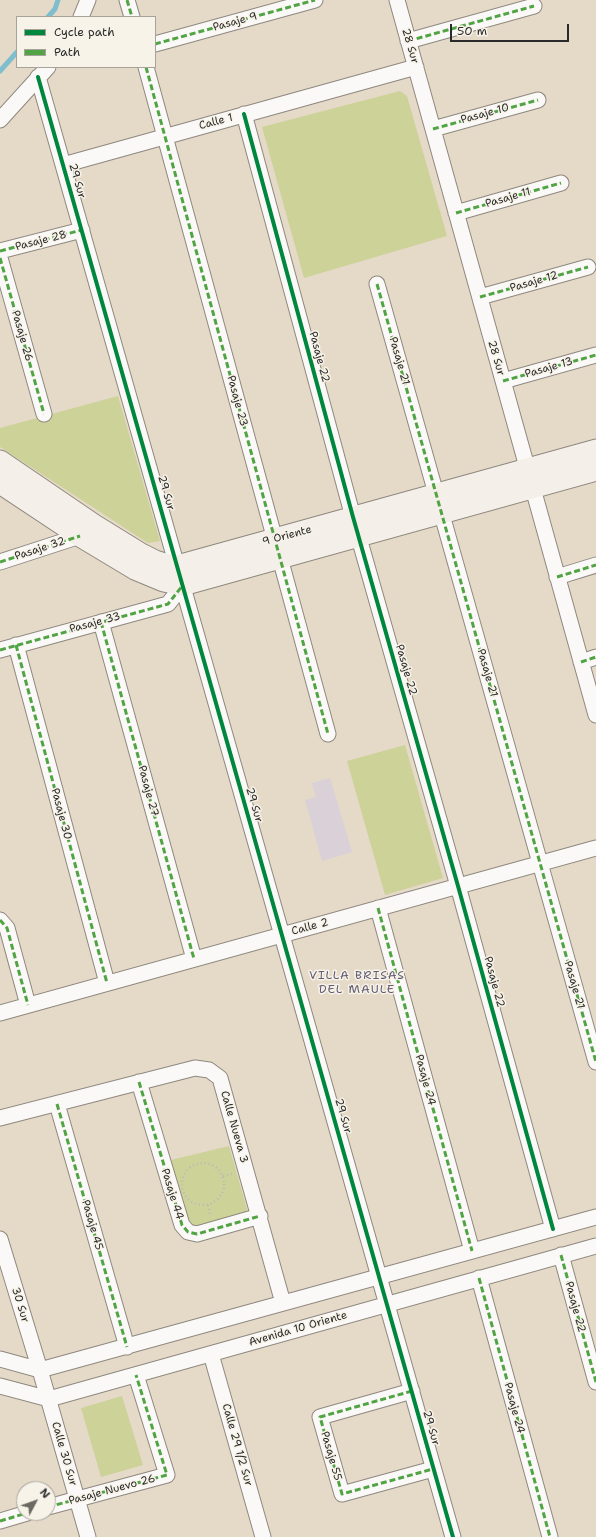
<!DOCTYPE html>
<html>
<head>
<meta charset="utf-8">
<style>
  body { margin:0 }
  #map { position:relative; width:596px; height:1537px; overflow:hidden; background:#e5d9c8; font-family:"Shantell Sans",sans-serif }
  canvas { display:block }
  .legend { position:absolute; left:16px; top:16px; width:140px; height:52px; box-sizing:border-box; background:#f7f3e8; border:1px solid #a5a39c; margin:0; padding:5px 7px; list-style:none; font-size:12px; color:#2b2b2b }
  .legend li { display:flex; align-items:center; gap:8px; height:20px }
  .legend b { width:20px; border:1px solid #a5a39c }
  .north { position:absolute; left:16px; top:1481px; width:40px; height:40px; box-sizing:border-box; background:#f7f3e8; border:1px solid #a5a39c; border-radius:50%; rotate:49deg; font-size:11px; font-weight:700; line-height:16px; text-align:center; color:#2b2b2b }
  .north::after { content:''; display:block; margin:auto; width:14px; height:18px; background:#6c6862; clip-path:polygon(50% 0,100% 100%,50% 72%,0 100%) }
  .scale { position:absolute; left:450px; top:24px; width:119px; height:18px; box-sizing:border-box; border:2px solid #2b2b2b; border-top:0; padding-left:5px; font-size:12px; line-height:14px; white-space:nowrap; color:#2b2b2b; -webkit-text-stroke:3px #f7f3e8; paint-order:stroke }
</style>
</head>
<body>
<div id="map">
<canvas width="596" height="1537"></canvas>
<ul class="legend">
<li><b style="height:5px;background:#00873e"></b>Cycle path</li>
<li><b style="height:5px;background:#51a443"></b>Path</li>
</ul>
<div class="north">N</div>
<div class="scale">50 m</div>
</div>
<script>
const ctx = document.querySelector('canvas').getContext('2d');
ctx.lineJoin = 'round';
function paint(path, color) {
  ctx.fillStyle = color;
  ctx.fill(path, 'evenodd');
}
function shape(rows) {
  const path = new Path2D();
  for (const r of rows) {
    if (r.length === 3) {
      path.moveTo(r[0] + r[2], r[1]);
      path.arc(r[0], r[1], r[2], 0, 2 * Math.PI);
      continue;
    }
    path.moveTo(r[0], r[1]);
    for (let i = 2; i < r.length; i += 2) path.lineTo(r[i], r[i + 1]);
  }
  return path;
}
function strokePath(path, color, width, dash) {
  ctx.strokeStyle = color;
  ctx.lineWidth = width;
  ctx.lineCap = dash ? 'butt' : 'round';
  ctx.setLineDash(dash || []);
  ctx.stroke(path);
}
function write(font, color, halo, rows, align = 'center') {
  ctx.font = font + ' "Shantell Sans",sans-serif';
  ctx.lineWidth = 3;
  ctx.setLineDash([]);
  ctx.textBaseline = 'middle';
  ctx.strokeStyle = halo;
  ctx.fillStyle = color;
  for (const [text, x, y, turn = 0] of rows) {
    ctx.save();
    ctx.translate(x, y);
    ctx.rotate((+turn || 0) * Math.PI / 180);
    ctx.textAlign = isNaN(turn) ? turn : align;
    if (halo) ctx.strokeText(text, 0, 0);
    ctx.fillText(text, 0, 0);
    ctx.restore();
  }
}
const green = shape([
  [400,91,407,96,447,236,304,278,262,127],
  [118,396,160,541,148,543,0,447,0,428],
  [405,745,443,878,385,895,347,761],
  [229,1146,248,1213,198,1227,192,1225,186,1220,171,1160],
  [122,1396,143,1465,101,1477,81,1408]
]);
const stream = shape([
  [48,17,55,9,58,0],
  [0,71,17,52]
]);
const building = shape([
  [330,778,352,852,322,861,305,800,316,797,312,783]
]);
const path = shape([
  [203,1184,21],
  [223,1176,232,1174],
  [208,1205,210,1215]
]);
const street = shape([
  [127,0,132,17],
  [397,0,596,715],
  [81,17,88,0],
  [408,41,534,6],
  [155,44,315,0],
  [146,67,328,734],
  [38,77,453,1537],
  [244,114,353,517,458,886,553,1229],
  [0,120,48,67],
  [433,129,538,100],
  [63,165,416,67],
  [456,213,561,183],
  [0,251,82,230],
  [0,258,44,414],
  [377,284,596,1062],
  [480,297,588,267],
  [503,381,596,355],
  [0,562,80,536],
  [557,577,596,565],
  [101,622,194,959],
  [16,645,107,983],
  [0,650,168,604,183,585],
  [581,662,596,657],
  [378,908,472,1251],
  [0,920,7,928,28,1005],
  [0,1013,596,848],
  [139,1082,182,1225,188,1232,197,1234,260,1216],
  [57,1104,127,1347],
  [0,1118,195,1068,209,1070,220,1078,283,1303],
  [0,1239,40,1370,88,1537],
  [561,1255,596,1382],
  [479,1278,550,1537],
  [211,1354,263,1537],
  [0,1359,40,1370,596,1217],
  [0,1386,49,1399,596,1246],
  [412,1391,320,1417,342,1494,433,1469],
  [48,1507,167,1475,136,1375],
  [0,1521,27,1513]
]);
const secondary = shape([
  [0,461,94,525,141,554,155,561,171,566,177,566,596,450],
  [0,483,80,536,135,569,164,581,183,585,596,470]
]);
const quiet = shape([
  [127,0,132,17],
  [408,41,534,6],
  [155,44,315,0],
  [146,67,328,734],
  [433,129,538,100],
  [456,213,561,183],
  [0,251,82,230],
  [0,258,44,414],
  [377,284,596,1062],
  [480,297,588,267],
  [503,381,596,355],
  [0,562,80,536],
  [557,577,596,565],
  [101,622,194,959],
  [16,645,107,983],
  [0,650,168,604,183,585],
  [581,662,596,657],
  [378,908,472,1251],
  [0,920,7,928,28,1005],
  [139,1082,182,1225,188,1232,197,1234,260,1216],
  [57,1104,127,1347],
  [561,1255,596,1382],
  [479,1278,550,1537],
  [412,1391,320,1417,342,1494,433,1469],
  [48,1507,167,1475,136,1375],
  [0,1521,27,1513]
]);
const cycleway = shape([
  [38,77,453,1537],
  [244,114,353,517,458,886,553,1229]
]);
const streetNames = [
  ["Pasaje 9",235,22,-15],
  ["28 Sur",410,46,74],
  ["Pasaje 10",485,114,-15],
  ["Calle 1",216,122,-15],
  ["29 Sur",77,181,74],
  ["Pasaje 11",508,198,-16],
  ["Pasaje 28",41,241,-14],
  ["Pasaje 12",534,282,-16],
  ["Pasaje 26",22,336,74],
  ["Pasaje 22",319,357,75],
  ["28 Sur",496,358,74],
  ["Pasaje 21",399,361,74],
  ["Pasaje 13",549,368,-16],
  ["Pasaje 23",237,401,75],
  ["29 Sur",166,493,74],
  ["9 Oriente",287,536,-15],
  ["Pasaje 32",40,549,-18],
  ["Pasaje 33",95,623,-15],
  ["Pasaje 22",406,670,74],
  ["Pasaje 21",487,673,74],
  ["Pasaje 27",148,791,75],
  ["29 Sur",254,805,74],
  ["Pasaje 30",61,814,75],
  ["Calle 2",310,927,-15],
  ["Pasaje 22",494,982,75],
  ["Pasaje 21",574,985,74],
  ["Pasaje 24",425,1080,75],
  ["29 Sur",343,1116,74],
  ["Calle Nueva 3",234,1127,74],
  ["Pasaje 44",172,1194,73],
  ["Pasaje 45",92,1225,74],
  ["30 Sur",20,1305,73],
  ["Pasaje 22",575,1307,75],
  ["Avenida 10 Oriente",298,1329,-16],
  ["Pasaje 24",514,1408,75],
  ["29 Sur",431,1428,74],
  ["Calle 29 1/2 Sur",237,1445,74],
  ["Calle 30 Sur",64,1454,74],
  ["Pasaje 55",331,1456,74],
  ["Pasaje Nuevo 26",112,1490,-15]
];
const neighbourhoodNames = [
  ["VILLA BRISAS",357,976],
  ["DEL MAULE",357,990]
];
paint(green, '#cdd298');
strokePath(stream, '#7ebece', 5);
paint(building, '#d9d1d7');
strokePath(street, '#8e887f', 17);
strokePath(secondary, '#8e887f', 23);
strokePath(path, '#bcbab7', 2.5, [1, 3]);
strokePath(street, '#fbf9f7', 15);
strokePath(secondary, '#f4f0e9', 21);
strokePath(quiet, '#51a443', 3, [6, 3]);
strokePath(cycleway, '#00873e', 4);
write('11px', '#2b2b2b', '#f7f3e8', streetNames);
ctx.letterSpacing = '1px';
write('12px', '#615b73', '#f7f3e8', neighbourhoodNames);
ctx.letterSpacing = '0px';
</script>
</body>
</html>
